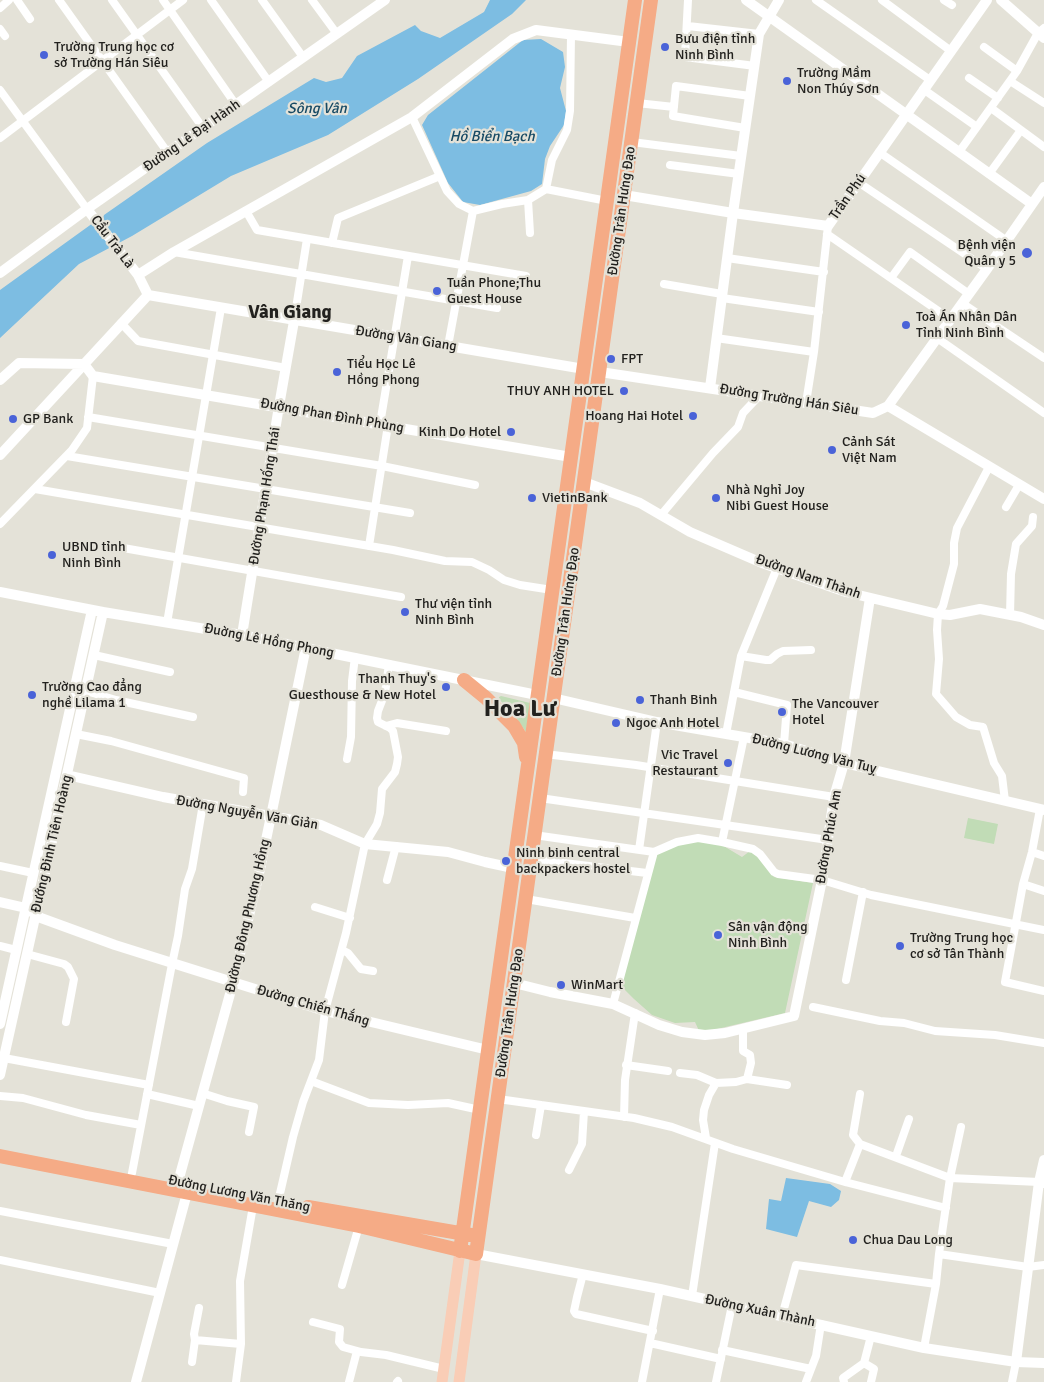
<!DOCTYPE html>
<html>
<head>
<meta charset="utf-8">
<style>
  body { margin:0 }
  canvas { display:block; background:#e4e2d8 }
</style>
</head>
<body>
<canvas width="1044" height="1382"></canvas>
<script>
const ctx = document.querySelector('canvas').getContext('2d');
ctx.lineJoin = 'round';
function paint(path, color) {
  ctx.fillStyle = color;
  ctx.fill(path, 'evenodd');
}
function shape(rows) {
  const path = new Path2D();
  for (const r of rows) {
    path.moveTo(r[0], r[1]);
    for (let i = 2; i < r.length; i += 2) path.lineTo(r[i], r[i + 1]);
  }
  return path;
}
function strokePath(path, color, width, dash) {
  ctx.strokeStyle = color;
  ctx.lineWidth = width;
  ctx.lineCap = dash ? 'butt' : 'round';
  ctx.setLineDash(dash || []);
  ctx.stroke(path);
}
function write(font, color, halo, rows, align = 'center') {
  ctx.font = font + ' Signika,sans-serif';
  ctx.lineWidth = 4.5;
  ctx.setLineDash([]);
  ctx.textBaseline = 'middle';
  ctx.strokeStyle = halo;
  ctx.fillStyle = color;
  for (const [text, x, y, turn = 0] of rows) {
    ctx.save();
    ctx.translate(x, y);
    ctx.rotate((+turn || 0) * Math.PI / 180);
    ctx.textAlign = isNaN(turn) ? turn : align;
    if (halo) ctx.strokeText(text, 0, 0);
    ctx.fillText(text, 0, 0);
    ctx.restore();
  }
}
const green = shape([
  [501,696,530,703,526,732,517,719,499,699,499,697],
  [968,818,998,824,994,844,964,838],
  [700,841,722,845,742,857,750,851,757,854,774,877,813,883,785,1013,700,1033,695,1022,675,1023,652,1015,634,999,621,986,656,853,679,844]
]);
const water = shape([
  [490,0,526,0,512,14,418,79,328,135,231,176,132,236,79,264,0,338,0,290,93,223,102,221,104,215,207,143,314,78,326,82,342,78,357,56,415,25,421,31,440,38,484,12],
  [541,39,563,52,565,67,560,88,566,111,564,125,550,146,545,159,542,184,531,191,480,205,463,202,448,183,422,125,428,115,523,40],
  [786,1178,830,1184,841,1191,839,1200,831,1207,809,1201,797,1237,766,1229,769,1199,781,1201]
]);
const street = shape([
  [17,0,30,19],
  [59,0,168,153],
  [112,0,203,128],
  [163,0,236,105],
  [211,0,269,82],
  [262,0,303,57],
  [312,0,337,34],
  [688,0,685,57,755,66],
  [816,0,930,80],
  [882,0,951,51],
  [944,0,952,5],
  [0,8,9,0],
  [688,26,759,34],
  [0,29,5,36],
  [984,47,1017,71],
  [969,78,998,98],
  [1010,81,1044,103],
  [923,89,977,127],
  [0,90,87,209],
  [637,103,674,107],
  [991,108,1044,147],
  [412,117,447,191,459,204,473,211,502,204,528,200,546,189,607,201],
  [745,128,673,116,676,86,750,96],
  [0,138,183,0],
  [632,142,741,156],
  [879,152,1007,241],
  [959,152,1017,71,1038,33,1044,28],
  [670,165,739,174],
  [989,174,1021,130],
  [858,182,987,269],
  [546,189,552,160,567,130,570,111,571,35],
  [528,200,530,233],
  [246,211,257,230,526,276],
  [827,234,950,319],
  [332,243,338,218,440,176],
  [174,252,497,308],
  [727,258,824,272],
  [891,278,910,252,969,294],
  [664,284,722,294],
  [722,298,819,312],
  [962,303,1044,358],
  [294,321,307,239],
  [121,323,138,341,286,368],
  [716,338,814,352],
  [937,338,1044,413],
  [448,346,473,211],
  [806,403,814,352,828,226],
  [88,417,382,466,475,485],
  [380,424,408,256],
  [67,456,410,513],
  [989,467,957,528,954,543,954,564,943,606,938,614,937,630,939,659,936,694,956,717,970,725,983,727,994,763,1002,776,1005,801],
  [35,489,393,550,445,561,472,562,489,570,504,580,520,585,552,590],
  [1006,507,1019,485],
  [661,515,713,453,738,427,743,413,759,396],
  [0,524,72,450,87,428,93,376],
  [112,546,401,597],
  [369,546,388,425],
  [1010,615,1011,574,1016,544,1032,526,1033,517],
  [167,623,221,308],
  [94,655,170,672],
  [741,656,766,660,770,660,777,654,783,651,811,650],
  [86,691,116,700,193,717],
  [734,692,787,705,784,744],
  [386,726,397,723,446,731],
  [76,734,111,741,244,778,243,792],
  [726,734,741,656,777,568],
  [545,754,636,765,834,797],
  [347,759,351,737,352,681,355,657],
  [540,798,828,840],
  [1040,809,1032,852,1023,884,1005,982,1044,991],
  [534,835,654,852],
  [722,842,744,737],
  [639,850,657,722],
  [1032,852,1044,856],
  [531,859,647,873],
  [0,866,33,873],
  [387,880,396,846],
  [1023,884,1044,891],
  [526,899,635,918],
  [315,907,350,918],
  [0,946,16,950],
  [342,950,348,953,361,969,373,971],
  [27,954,64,964,68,967,74,979,66,1022],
  [846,980,863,892],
  [613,1004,654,852,677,842,698,838,722,842,753,849,760,854,774,872,778,874,822,880,871,895,1044,930],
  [813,1007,880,1021,904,1023,935,1031,995,1035,1044,1043],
  [743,1029,743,1051,750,1055,751,1063,747,1079],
  [4,1058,149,1085],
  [626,1065,668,1071],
  [680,1073,697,1075,716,1083,736,1082,747,1079,787,1085],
  [311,1081,369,1103,408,1105,448,1103,480,1110],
  [202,1093,227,1101,254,1107,249,1132],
  [147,1094,199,1106],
  [0,1096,23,1098,86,1115,141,1125],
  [498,1099,634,1118,672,1127,733,1149,845,1182,946,1208],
  [624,1117,625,1080,635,1013],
  [536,1135,541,1105],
  [706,1138,703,1120,704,1110,709,1095,716,1083],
  [860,1144,950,1178,1039,1182,1044,1184],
  [896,1156,909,1119],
  [569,1170,582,1144,584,1111],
  [132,1173,172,964,178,936,185,889,192,869,203,804],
  [845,1182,860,1144,853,1135,860,1094],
  [278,1202,293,1137,303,1102,319,1060,325,1011,346,933,365,844,377,824,380,813,382,789,395,772,397,764,398,757,393,731,390,728,378,722,377,718,378,711,385,693,389,664],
  [0,1211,173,1244],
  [939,1254,1028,1267,1044,1265],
  [0,1260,160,1293],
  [583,1274,577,1297,574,1311,576,1314,653,1331],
  [342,1285,359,1226],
  [692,1296,715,1143],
  [782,1316,796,1265,936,1284],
  [313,1322,340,1329,339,1342,343,1347,361,1352,386,1355,444,1369],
  [195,1340,241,1344],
  [650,1343,721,1359],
  [924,1348,936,1284,939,1254,950,1178,961,1127],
  [722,1350,811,1369],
  [192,1362,195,1340,194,1334,199,1308],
  [864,1363,874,1369,871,1382],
  [236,1382,241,1344,240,1281,253,1206],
  [349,1382,357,1351],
  [397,1382,398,1381],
  [642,1382,660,1289],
  [716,1382,732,1305],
  [806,1382,816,1356,821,1324],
  [844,1382,843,1378,864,1363,871,1336],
  [1012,1382,1016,1362]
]);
const secondary = shape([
  [746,0,1032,204],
  [1001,0,1044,38],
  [624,195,733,213,828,226,987,0],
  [87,209,138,275],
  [0,273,87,209,385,0],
  [148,295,138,275,174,252,412,117,513,39,536,30,629,42],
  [600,372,873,413,888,406,987,269,1044,187],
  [0,380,19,363,84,364,93,376,571,457],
  [710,388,733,213,759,34,779,0],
  [888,406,1044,499],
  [0,455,148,295,584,369],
  [584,482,640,503,690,532,762,563,846,592,938,614,950,615,980,609,1021,617,1044,625],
  [0,592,103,612,242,635,537,695],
  [242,635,279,406,294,321],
  [553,698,657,722,784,744,844,763,1044,810],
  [67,775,163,797,321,825,365,844,448,852,485,862,513,868],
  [0,902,26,908,41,918,115,945,325,1011,488,1050],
  [514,983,550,992,613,1004,659,1025,682,1032,705,1035,725,1033,794,1016,822,880,834,797,844,763,870,598],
  [0,1024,92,610],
  [0,1075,103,612],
  [178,1182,233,983,260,869,306,647],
  [476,1254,660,1289,924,1348,1016,1362,1044,1363],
  [1016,1362,1039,1182,1044,1160],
  [136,1382,187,1193]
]);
const primary = shape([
  [442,1382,460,1251],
  [459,1382,476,1254]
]);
const highway = shape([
  [464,680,486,698,514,726,524,743,526,757],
  [0,1156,359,1226,476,1254,651,0],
  [308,1207,471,1235],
  [460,1251,635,0]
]);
const markers = [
  [665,47,5,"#4a63d8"],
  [44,55,5,"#4a63d8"],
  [787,81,5,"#4a63d8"],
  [1027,253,6,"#4a63d8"],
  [437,291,5,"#4a63d8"],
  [906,325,5,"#4a63d8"],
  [611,359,5,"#4a63d8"],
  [337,372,5,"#4a63d8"],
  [624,391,5,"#4a63d8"],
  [693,416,5,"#4a63d8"],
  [13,419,5,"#4a63d8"],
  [511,432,5,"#4a63d8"],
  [832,450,5,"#4a63d8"],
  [532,498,5,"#4a63d8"],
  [716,498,5,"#4a63d8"],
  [52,555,5,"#4a63d8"],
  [405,612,5,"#4a63d8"],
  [446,687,5,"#4a63d8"],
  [32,695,5,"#4a63d8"],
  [640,700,5,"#4a63d8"],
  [782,712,5,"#4a63d8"],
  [616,723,5,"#4a63d8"],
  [728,763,5,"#4a63d8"],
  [506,861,5,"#4a63d8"],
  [718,935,5,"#4a63d8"],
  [900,946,5,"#4a63d8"],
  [561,985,5,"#4a63d8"],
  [853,1240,5,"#4a63d8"]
];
const poiNames = [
  ["Bưu điện tỉnh",675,39],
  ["Ninh Bình",675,55],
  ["Trường Trung học cơ",54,47],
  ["sở Trường Hán Siêu",54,63],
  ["Trường Mầm",797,73],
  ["Non Thúy Sơn",797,89],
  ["Bệnh viện",1016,245,"right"],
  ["Quân y 5",1016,261,"right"],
  ["Tuần Phone;Thu",447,283],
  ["Guest House",447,299],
  ["Toà Án Nhân Dân",916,317],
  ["Tỉnh Ninh Bình",916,333],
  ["FPT",621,359],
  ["Tiểu Học Lê",347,364],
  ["Hồng Phong",347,380],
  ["THUY ANH HOTEL",614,391,"right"],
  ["Hoang Hai Hotel",683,416,"right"],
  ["GP Bank",23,419],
  ["Kinh Do Hotel",501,432,"right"],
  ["Cảnh Sát",842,442],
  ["Việt Nam",842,458],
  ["Nhà Nghỉ Joy",726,490],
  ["Nibi Guest House",726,506],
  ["VietinBank",542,498],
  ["UBND tỉnh",62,547],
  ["Ninh Bình",62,563],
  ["Thư viện tỉnh",415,604],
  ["Ninh Bình",415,620],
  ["Thanh Thuy's",436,679,"right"],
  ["Guesthouse & New Hotel",436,695,"right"],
  ["Trường Cao đẳng",42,687],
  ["nghề Lilama 1",42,703],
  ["Thanh Binh",650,700],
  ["The Vancouver",792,704],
  ["Hotel",792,720],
  ["Ngoc Anh Hotel",626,723],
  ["Vic Travel",718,755,"right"],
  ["Restaurant",718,771,"right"],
  ["Ninh binh central",516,853],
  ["backpackers hostel",516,869],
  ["Sân vận động",728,927],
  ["Ninh Bình",728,943],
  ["Trường Trung học",910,938],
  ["cơ sở Tân Thành",910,954],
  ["WinMart",571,985],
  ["Chua Dau Long",863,1240]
];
const streetNames = [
  ["Đường Lê Đại Hành",192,136,-35],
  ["Trần Phú",848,197,-55],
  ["Đường Trân Hưng Đạo",622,211,-82],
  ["Cầu Trà Là",112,242,53],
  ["Đường Vân Giang",406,339,9],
  ["Đường Trường Hán Siêu",789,400,9],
  ["Đường Phan Đình Phùng",332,416,10],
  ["Đường Phạm Hống Thái",265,496,-81],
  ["Đường Nam Thành",808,577,19],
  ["Đường Trân Hưng Đạo",566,612,-82],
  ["Đuờng Lê Hồng Phong",269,641,11],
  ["Đường Lương Văn Tuỵ",814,754,14],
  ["Đường Nguyễn Văn Giản",247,813,10],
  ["Đường Phúc Am",829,837,-80],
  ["Đướng Đinh Tiên Hoàng",52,844,-77],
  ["Đường Đông Phương Hồng",248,916,-77],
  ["Đường Chiến Thắng",313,1006,16],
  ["Đường Trân Hưng Đạo",510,1013,-82],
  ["Đường Lương Văn Thăng",239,1194,11],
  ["Đường Xuân Thành",760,1311,12]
];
const waterNames = [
  ["Sông Vân",317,109],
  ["Hồ Biển Bạch",492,137]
];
const districtNames = [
  ["Vân Giang",290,313]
];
const townNames = [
  ["Hoa Lư",520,710]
];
paint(green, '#c1dcb6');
paint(water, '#7dbde2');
strokePath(street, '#fff', 8);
strokePath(secondary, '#fff', 10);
strokePath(primary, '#f9cdb6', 11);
strokePath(highway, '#f5ab86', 14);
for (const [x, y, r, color] of markers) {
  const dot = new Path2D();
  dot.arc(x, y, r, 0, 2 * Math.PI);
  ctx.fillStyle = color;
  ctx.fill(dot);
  strokePath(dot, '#e4e2d8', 2);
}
write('14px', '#22211e', '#e4e2d8', poiNames, 'left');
write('14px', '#22211e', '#e4e2d8', streetNames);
write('italic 15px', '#174a64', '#e4e2d8', waterNames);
write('bold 19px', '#22211e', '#e4e2d8', districtNames);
write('bold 24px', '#22211e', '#e4e2d8', townNames);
</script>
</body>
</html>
